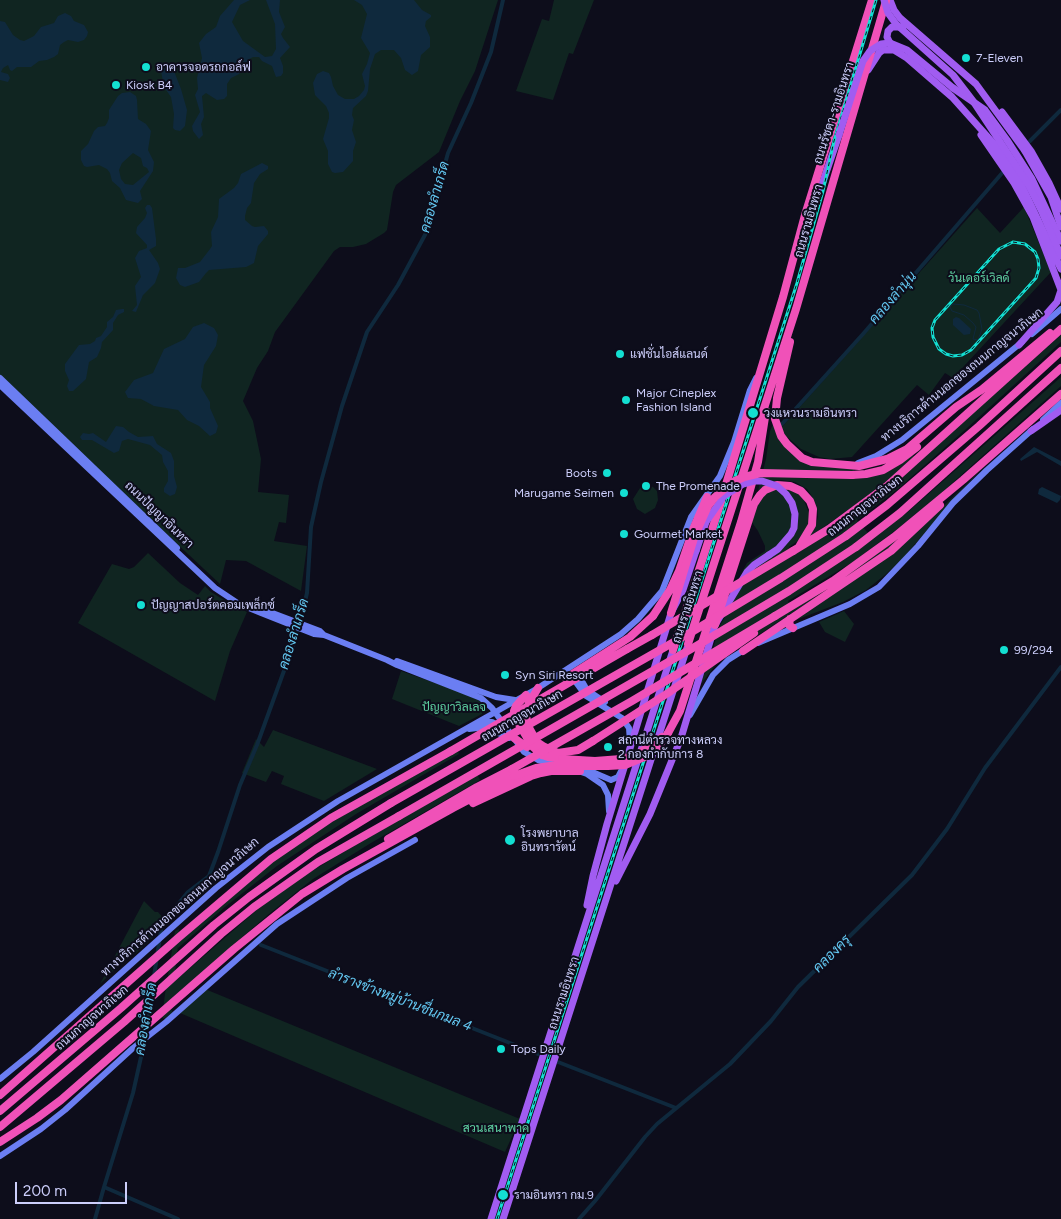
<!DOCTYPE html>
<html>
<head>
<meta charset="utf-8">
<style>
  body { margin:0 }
  #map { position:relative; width:1061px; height:1219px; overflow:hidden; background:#0d0d1b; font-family:Figtree,sans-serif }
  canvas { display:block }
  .scale { position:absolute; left:15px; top:1182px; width:112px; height:22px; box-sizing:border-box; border:2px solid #cccefb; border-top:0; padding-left:6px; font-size:15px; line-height:18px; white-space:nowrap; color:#cccefb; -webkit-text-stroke:4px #0d0d1b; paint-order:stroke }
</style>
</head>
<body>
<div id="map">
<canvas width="1061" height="1219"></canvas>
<div class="scale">200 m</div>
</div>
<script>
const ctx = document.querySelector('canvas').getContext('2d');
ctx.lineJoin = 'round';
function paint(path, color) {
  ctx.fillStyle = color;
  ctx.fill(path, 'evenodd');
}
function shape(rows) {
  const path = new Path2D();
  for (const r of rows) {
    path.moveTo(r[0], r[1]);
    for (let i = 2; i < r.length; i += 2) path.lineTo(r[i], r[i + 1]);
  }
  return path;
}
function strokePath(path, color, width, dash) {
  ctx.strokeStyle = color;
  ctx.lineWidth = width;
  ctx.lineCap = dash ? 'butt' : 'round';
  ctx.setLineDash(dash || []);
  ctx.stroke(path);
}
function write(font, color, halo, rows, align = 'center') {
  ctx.font = font + ' Figtree,Sarabun,sans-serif';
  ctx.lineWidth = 4;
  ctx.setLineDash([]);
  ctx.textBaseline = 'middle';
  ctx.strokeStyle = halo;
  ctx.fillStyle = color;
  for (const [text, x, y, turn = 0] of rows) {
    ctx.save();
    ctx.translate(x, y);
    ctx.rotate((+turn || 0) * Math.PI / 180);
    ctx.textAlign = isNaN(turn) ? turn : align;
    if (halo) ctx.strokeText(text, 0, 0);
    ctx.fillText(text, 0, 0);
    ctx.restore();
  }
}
const green = shape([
  [0,0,498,0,475,71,460,101,439,152,396,185,393,192,387,230,384,233,366,244,353,247,340,247,334,251,275,332,268,351,257,368,243,401,253,421,261,459,258,492,289,495,286,523,279,522,274,541,307,546,301,591,246,561,226,560,220,584,0,378],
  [554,0,594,0,573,54,569,53,553,100,516,91,542,19,549,21],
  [1024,207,1051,272,953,378,945,373,929,395,917,385,852,457,830,459,819,457,801,449,786,436,781,428,977,208,1000,233],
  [1061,335,1061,342,966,429,899,488,857,520,872,538,909,511,1061,377,1061,386,940,494,901,526,853,562,788,601,791,607,930,513,881,555,732,652,716,664,699,687,711,657,718,630,739,589,766,554,742,572,747,563,765,551,765,546,758,531,751,521,761,497,771,489,784,488,796,491,803,498,811,518,802,538,789,547,794,553,808,546,991,397],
  [773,424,778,437,786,448,801,460,855,468,852,476,872,475,912,454,915,457,869,496,809,537,815,527,818,517,817,507,813,498,807,489,795,482,782,480,773,481,758,491,766,459,770,431],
  [990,461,958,494,903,558,885,575,866,590,843,602,796,620,795,618,926,523],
  [648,485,653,487,657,491,658,500,655,508,645,514,637,509,633,499,640,488],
  [148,553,180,583,198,595,205,586,211,592,229,603,247,612,230,651,215,701,78,623,112,564,129,569,134,567],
  [844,611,854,624,845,642,825,632,819,622],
  [401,671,478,698,484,705,482,714,459,726,392,699],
  [273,730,377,769,324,801,281,784,284,776,272,771,266,782,242,773,256,739,264,747],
  [457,749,459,754,356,814,277,866,225,907,178,948,178,946,174,982,258,909,305,875,477,774,480,780,371,843,313,879,269,914,171,999,170,1008,173,1012,164,1019,162,1017,165,994,175,931,179,929,178,941,268,864,324,827],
  [144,901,155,912,158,912,164,919,160,925,159,932,135,954,133,952,100,984],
  [205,989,520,1119,505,1152,180,1013]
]);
const water = shape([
  [234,0,250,0,240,5,232,22,243,41,265,57,272,56,276,49,275,24,266,0,280,0,279,12,285,27,281,34,283,38,290,47,280,58,283,66,283,73,281,76,276,77,272,66,262,61,259,57,253,57,249,59,239,74,231,78,227,84,227,96,224,99,217,100,206,93,202,96,204,117,201,124,203,135,199,139,193,131,192,126,200,112,195,95,198,89,197,78,202,58,199,43,206,34,216,27,220,16],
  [354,0,414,0,422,10,431,15,431,17,426,21,425,26,430,37,430,47,421,55,418,71,412,75,405,70,401,58,394,50,381,50,375,54,370,69,368,91,366,96,353,108,352,115,354,120,352,130,356,142,353,151,353,161,343,172,335,173,332,172,328,164,328,151,323,139,329,118,329,113,326,106,315,95,313,83,317,74,323,71,329,73,331,77,333,86,338,95,345,99,354,99,359,96,364,90,365,86,362,74,367,64,370,53,361,38,367,14,362,5],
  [65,13,71,16,74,21,84,25,88,32,87,36,84,40,78,42,68,40,64,42,60,45,58,54,54,57,47,60,39,61,31,67,17,67,12,71,10,70,8,65,3,68,1,72,8,74,10,78,8,82,0,80,0,21,5,22,13,35,20,40,24,41,34,36,41,27,54,23,58,16],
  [169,63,172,66,181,89,187,110,185,126,180,131,175,130,173,128,174,114,171,97,164,87,161,71,163,66],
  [130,92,136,96,137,100,138,119,146,124,151,131,148,150,154,162,153,171,140,191,142,199,138,203,126,200,120,188,112,181,110,173,107,169,99,165,87,167,84,166,81,160,81,151,88,144,94,131,98,127,105,126,107,123,109,118,109,110,118,96,122,93],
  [133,153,141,158,143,166,147,168,149,172,133,185,125,184,121,179,119,170,122,163],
  [262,163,268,166,268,169,260,174,254,183,251,203,247,208,245,216,245,220,252,226,255,227,264,226,268,231,268,234,258,246,254,263,246,267,209,270,206,273,199,282,185,287,180,285,176,278,178,268,185,268,200,262,210,249,212,246,211,232,218,217,219,199,234,188,238,183,241,174],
  [147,205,150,205,152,208,156,239,156,246,149,250,158,263,160,269,155,283,143,295,136,312,132,311,137,305,135,286,141,277,135,258,139,251,147,248,147,245,136,233,137,227,145,218,147,213,145,208],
  [122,309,124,309,124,312,118,315,113,323,113,330,102,342,101,348,97,357,89,362,86,379,73,391,69,391,67,386,69,380,65,371,65,364,79,345,90,344,95,341,96,338,101,336,107,327,107,322,113,317,116,310],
  [956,317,959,318,971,329,970,334,964,335,953,325,953,319],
  [204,323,214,328,218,335,216,346,204,365,201,387,210,402,210,408,218,426,216,433,210,436,199,426,187,420,178,410,154,406,141,399,128,398,125,392,134,380,153,373,164,349,185,339,193,327],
  [116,426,123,427,129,432,138,437,153,436,157,444,171,453,174,461,174,476,177,487,175,494,170,496,164,492,164,488,168,481,168,471,163,462,162,455,150,445,128,439,122,441,119,451,114,453,92,440,82,440,80,437,83,433,89,434,93,433,106,442],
  [1034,447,1061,461,1061,466,1037,452,1021,461,1020,459],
  [1042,487,1061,496,1060,500,1057,503,1038,494,1039,489]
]);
const stream = shape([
  [953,304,964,305,977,310,979,313,982,329,978,340,973,339,976,327,973,323,964,315,952,311,950,307,953,304]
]);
const canal = shape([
  [1030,141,1061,110],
  [782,424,863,334,1003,172],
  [261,945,538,1054],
  [558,1062,676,1108],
  [95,1219,104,1187],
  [178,1219,104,1187,133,1093,143,1048,162,924,188,892,209,876,218,852,240,785,257,745,293,646,300,622,307,593,311,527,321,482,342,406,367,332,398,285,426,233,448,153,471,103,491,52,503,0],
  [579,1219,595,1201,645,1137,657,1124,730,1064,771,1021,798,987,912,875,947,829,985,768,1061,667]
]);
const secondary = shape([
  [1032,334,1061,309],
  [0,378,177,548],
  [0,385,215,588,239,604,261,613,314,634,324,635,387,660,397,665,481,698,492,708,524,752,538,760,556,765],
  [1043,420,1061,403],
  [858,463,876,456,902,440,1022,342],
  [254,606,320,631,324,635],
  [758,643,850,604,879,587,918,546,953,503,987,470,1033,429],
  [397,661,496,697,515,700],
  [578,674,587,690,605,702],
  [572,677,586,696,622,718,629,728,630,742],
  [690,715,713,675,728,660,747,648],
  [479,725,484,722,492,722,500,726],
  [469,729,485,727,509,738],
  [583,768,611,780,618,777,621,771],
  [575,770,587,774,603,785,608,795,609,811],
  [0,1079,33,1052,216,888,268,847,338,801,538,688,621,634,638,619,662,591,691,517,720,476,734,442,750,390,756,378],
  [0,1156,41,1129,65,1110,133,1048,166,1022,277,924,347,878,415,840]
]);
const primary = shape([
  [890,0,894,10,900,18,976,84,1025,151],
  [892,47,887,37,888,31,892,27,903,27],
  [868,70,879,53,883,50,894,50,907,58,952,97,995,145,1021,184,1061,269],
  [953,88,985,110,1007,140,1032,179,1061,241],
  [1002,112,1031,151,1049,183,1061,209],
  [981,135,1014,183,1033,217,1061,290,1057,302,1019,345],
  [807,212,819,193,839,135],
  [1031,431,1061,410],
  [616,881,650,814,681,738,715,625,747,572,754,565,769,555],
  [587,905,593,876,607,824,671,613,683,590,696,551],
  [491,1219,673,650],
  [503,1219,687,648]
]);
const highway = shape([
  [790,342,777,398,775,419,781,436,787,444,802,458,812,462,859,466,887,459,907,449,956,407,984,388],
  [980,391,1050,333],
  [852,475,866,474,883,470,900,460,917,447],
  [724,491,783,297,805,215,872,0],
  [846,536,887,505,979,426,1061,351],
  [856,547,900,513,1061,368],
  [793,551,829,529,887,486,1061,329],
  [671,613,682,577],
  [653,616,670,590,679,571,694,527,707,497],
  [775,616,833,581,894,537,963,480,1061,394],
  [790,619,789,625,793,628],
  [715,625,754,504,760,495,765,490,777,485,790,486,801,491,810,501,813,509,812,525,800,545],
  [688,644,796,309,886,1],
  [627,649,652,635],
  [673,650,721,502],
  [743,651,891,551,940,505],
  [538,688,529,703,526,715,528,726,537,742,543,746,558,753,578,750,593,741],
  [526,695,516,706,514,711,517,721,532,746,542,755],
  [668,733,680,711,741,522,758,462,766,411],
  [514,738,527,747],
  [537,753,548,757,562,759],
  [473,803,531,776,541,773,551,771,580,771],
  [388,839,477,787,512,769],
  [0,1095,178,938,271,859,331,818,451,751],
  [0,1111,121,1008,214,925,249,897,316,849,391,803],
  [0,1127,124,1022,221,934,254,907,318,862,399,816],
  [0,1142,37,1118,61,1100,234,949,302,894,343,869,453,808,514,776]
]);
const rail = shape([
  [1013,242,1025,244,1035,252,1038,259,1039,268,1036,278,971,350,962,355,953,356,946,354,939,349,933,337,932,328,935,320,999,249,1013,242],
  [497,1219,797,283,823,191,834,141,876,0]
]);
const primaryBridge = shape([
  [884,0,888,13,896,24,953,75,973,101,1028,184,1042,212,1061,256],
  [839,135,863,61,870,51,881,44,890,43,907,50,953,88],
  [1025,151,1051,197,1061,227],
  [696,551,706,522,724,496,743,484,754,481,762,481,777,486,786,494,792,503,795,514,794,528,791,534,778,549,769,555]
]);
const highwayBridge = shape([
  [682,577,695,535,708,506,715,497,733,482,744,477,761,473,852,475],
  [652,635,793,551],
  [566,678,630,637,653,616],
  [593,741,668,693,754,633],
  [451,751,627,649],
  [562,759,595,761,621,759,638,754,662,737],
  [512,769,632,701,775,616],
  [514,776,536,768,550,766,608,766,625,765,649,755,659,746,668,733],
  [391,803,695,630,781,578,846,536],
  [399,816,698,645,789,591,856,547]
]);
const markers = [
  [966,58,5,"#13dfd2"],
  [146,67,5,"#13dfd2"],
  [116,85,5,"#13dfd2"],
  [620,354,5,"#13dfd2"],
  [626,400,5,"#13dfd2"],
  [753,413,6,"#13dfd2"],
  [607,473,5,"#13dfd2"],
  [646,486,5,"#13dfd2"],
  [624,493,5,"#13dfd2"],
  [624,534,5,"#13dfd2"],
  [141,605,5,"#13dfd2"],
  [1004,650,5,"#13dfd2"],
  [505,675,5,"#13dfd2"],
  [608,747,5,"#13dfd2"],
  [510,840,6,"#13dfd2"],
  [501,1049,5,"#13dfd2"],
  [503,1195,6,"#13dfd2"]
];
const poiNames = [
  ["7-Eleven",976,58],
  ["อาคารจอดรถกอล์ฟ",156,67],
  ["Kiosk B4",126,85],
  ["แฟชั่นไอส์แลนด์",630,354],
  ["Major Cineplex",636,393],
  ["Fashion Island",636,407],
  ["วงแหวนรามอินทรา",764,413],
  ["Boots",597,473,"right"],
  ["The Promenade",656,486],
  ["Marugame Seimen",614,493,"right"],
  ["Gourmet Market",634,534],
  ["ปัญญาสปอร์ตคอมเพล็กซ์",151,605],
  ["99/294",1014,650],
  ["Syn Siri Resort",515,675],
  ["สถานีตำรวจทางหลวง",618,740],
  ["2 กองกำกับการ 8",618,754],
  ["โรงพยาบาล",521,833],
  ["อินทรารัตน์",521,847],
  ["Tops Daily",511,1049],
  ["รามอินทรา กม.9",514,1195]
];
const streetNames = [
  ["ถนนรัชดา-รามอินทรา",834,113,-72],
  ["ถนนรามอินทรา",809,221,-74],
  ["ทางบริการด้านนอกของถนนกาญจนาภิเษก",962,375,-39],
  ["ถนนกาญจนาภิเษก",865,506,-38],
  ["ถนนปัญญาอินทรา",159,515,44],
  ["ถนนรามอินทรา",688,607,-72],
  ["ถนนกาญจนาภิเษก",522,716,-30],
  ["ทางบริการด้านนอกของถนนกาญจนาภิเษก",180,907,-41],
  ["ถนนรามอินทรา",564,993,-72],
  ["ถนนกาญจนาภิเษก",92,1018,-41]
];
const parkNames = [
  ["วันเดอร์เวิลด์",979,278],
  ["ปัญญาวิลเลจ",454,707],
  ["สวนเสนาพาค",496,1128]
];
const waterNames = [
  ["คลองลำเกร็ด",435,197,-74],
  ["คลองลำนุ่น",893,298,-49],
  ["คลองลำเกร็ด",294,634,-73],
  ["คลองครุ",832,954,-45],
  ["ลำรางข้างหมู่บ้านชื่นกมล 4",400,1000,21],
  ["คลองลำเกร็ด",146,1019,-80]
];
paint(green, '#102521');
paint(water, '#0f293d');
strokePath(stream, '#0f293d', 1);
strokePath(canal, '#0f293d', 4);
strokePath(secondary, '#6b7ef2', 6);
strokePath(primary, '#a15cf1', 7);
strokePath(highway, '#f051b8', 8);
strokePath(rail, '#13dfd2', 3);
strokePath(rail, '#0d0d1b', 1, [4]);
strokePath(primaryBridge, '#a15cf1', 7);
strokePath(highwayBridge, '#f051b8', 8);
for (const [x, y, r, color] of markers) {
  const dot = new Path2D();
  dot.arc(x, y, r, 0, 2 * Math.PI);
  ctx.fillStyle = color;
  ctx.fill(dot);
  strokePath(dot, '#0d0d1b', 2);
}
write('12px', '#cccefb', '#0d0d1b', poiNames, 'left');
write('12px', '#cccefb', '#0d0d1b', streetNames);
write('12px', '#5fd3a3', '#0d0d1b', parkNames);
write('italic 14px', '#63c7f1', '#0d0d1b', waterNames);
</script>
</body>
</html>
